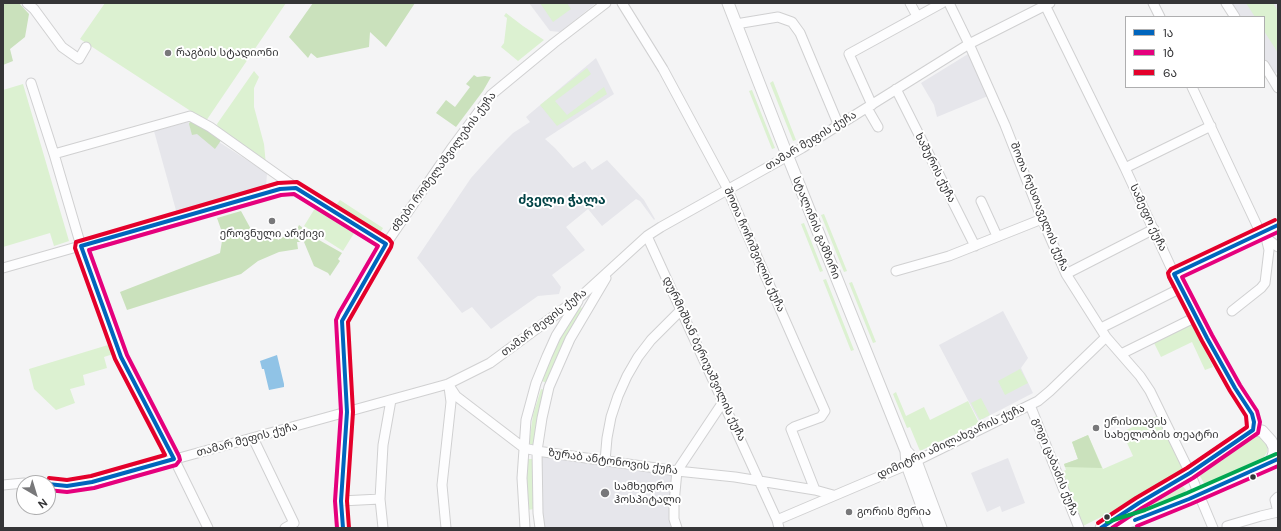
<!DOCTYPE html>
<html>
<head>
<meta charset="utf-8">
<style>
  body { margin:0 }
  #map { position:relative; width:1281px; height:531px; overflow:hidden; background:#f4f4f5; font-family:"DM Sans","Noto Sans Georgian",sans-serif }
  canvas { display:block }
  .frame { position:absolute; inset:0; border:4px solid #353537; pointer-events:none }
  .legend { position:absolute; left:1125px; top:16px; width:140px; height:72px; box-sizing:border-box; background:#fff; border:1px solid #aeaeaf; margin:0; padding:5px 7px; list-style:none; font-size:12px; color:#353537 }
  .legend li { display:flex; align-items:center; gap:8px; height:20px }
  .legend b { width:20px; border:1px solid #aeaeaf }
  .north { position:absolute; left:16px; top:475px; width:40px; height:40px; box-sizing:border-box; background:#fff; border:1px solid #aeaeaf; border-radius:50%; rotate:142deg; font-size:11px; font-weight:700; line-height:16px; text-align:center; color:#353537 }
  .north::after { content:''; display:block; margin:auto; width:14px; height:18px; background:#78787a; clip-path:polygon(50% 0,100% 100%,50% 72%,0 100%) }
</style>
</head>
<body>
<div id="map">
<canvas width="1281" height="531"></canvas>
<div class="frame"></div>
<ul class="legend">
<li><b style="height:5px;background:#0065bd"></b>1ა</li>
<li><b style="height:5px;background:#e5007d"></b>1ბ</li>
<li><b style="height:5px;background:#e4002b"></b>6ა</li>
</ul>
<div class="north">N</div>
</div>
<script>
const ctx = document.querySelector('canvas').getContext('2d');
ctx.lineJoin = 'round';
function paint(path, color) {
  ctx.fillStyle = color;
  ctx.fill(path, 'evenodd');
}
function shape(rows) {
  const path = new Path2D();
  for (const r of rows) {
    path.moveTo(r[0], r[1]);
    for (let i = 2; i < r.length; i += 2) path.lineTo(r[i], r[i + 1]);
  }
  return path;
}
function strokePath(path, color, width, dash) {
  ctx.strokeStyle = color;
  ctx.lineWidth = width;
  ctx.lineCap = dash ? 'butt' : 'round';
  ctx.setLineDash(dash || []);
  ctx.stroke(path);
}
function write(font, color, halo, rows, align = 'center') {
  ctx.font = font + ' "DM Sans","Noto Sans Georgian",sans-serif';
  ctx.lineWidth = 4;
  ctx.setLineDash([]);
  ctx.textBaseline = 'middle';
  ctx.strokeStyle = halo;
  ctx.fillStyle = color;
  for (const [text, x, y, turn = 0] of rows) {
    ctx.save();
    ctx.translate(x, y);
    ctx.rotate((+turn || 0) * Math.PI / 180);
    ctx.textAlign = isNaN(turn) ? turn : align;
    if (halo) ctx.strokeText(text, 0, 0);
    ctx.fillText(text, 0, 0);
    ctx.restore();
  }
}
const built = shape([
  [529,3,596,3,560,32,550,31],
  [1230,3,1278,3,1278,72,1274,74,1264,58,1264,17,1239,17],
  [968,54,988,96,937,117,934,105,921,83],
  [596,58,614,94,545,139,555,148,573,168,585,161,592,170,607,160,644,200,655,219,654,220,640,201,636,199,602,226,588,209,566,227,585,250,552,275,561,287,559,294,538,296,491,329,472,307,462,313,417,258,471,178,496,150,513,133,530,122,526,117],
  [188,122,267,173,266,188,177,214,154,131],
  [1003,311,1028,358,1021,368,1033,393,979,421,939,345],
  [539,456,672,472,670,513,673,528,541,528],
  [1008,458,1025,503,1002,512,1000,506,987,512,971,473]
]);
const green = shape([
  [105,3,286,3,206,121,80,39],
  [540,3,567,3,571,9,553,22],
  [1246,3,1273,3,1278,11,1278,53,1264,31,1264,17,1255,17],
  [506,13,523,26,544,40,518,61,501,47,504,43,507,18,504,16],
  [587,68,591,74,555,101,567,115,604,87,607,94,557,126,540,105],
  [254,71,259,77,254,88,254,107,264,144,266,165,219,132,217,124],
  [773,81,796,140,793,141,770,83],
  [23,84,69,241,54,246,50,233,3,247,3,90],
  [752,90,775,148,772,149,749,91],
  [340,200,383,228,380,233,336,205],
  [317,205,356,230,343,251,304,226],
  [824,214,847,271,844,272,821,215],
  [804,223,823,271,820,272,801,224],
  [826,279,854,350,851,351,823,280],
  [852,282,876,342,873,343,849,283],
  [581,307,583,311,549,384,542,381,552,355,562,333,578,308],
  [1192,321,1213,367,1205,370,1192,342,1161,357,1153,341],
  [108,345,113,354,104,357,107,368,83,375,85,385,70,389,75,403,56,410,34,389,29,369],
  [1020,369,1028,383,1005,395,998,381],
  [541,389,548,391,536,445,529,444,533,415],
  [896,392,906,416,924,407,930,420,968,401,979,423,920,451,910,427,907,428,893,394],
  [981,398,990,415,980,420,971,403],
  [1157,416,1187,472,1129,503,1083,526,1061,472,1066,470,1064,464,1078,459,1072,442,1088,435,1103,469,1133,456,1122,432],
  [1258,435,1268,445,1267,452,1264,457,1205,485,1197,471,1250,436],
  [526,459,535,459,535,509,527,510],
  [1181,484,1186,490,1185,493,1148,509,1146,508,1145,505]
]);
const forest = shape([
  [3,3,19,3,29,14,25,37,10,49,13,61,3,65],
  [313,3,415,3,386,47,370,32,369,47,317,58,311,53,308,58,289,37],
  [474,75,477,77,485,76,491,77,483,91,456,127,436,113,446,100,455,107,470,87,466,84],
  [196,120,222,139,215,149,197,134,192,135,189,124,190,121],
  [241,211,258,242,274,233,278,240,297,229,299,225,303,228,303,231,342,253,338,259,340,261,330,276,328,273,314,266,304,242,297,242,298,249,279,252,258,261,241,274,127,310,120,292,220,253,223,235,217,218],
  [1088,435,1102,468,1065,467,1064,464,1078,459,1072,442]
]);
const water = shape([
  [277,355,284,384,284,387,269,390,264,369,262,369,260,361]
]);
const minor = shape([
  [27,3,34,9,62,47,79,59,86,47],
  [622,3,663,69,725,184,825,411,821,417,794,427,791,429,815,490],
  [910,3,917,16],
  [949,3,969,44,1005,125,1042,219,1066,274,1106,337,1140,376,1150,391,1190,473,1213,528],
  [1044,3,1125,168,1174,274],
  [1153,3,1160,17],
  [1226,3,1235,17],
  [736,24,778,17,792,22,800,33,839,126],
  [1264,65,1278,88],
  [31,83,54,154,81,246,121,357,137,389,157,424,208,528],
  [1192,87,1261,234,1278,247],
  [896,89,975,246],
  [872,105,849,54,942,3],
  [867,108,878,127],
  [54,154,190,116,210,127,296,188,386,244],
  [1125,168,1211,126],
  [981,201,997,236],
  [647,236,777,520,779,528],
  [3,268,280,189,296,188],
  [896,271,949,256,1042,219],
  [1066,274,1154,229],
  [1232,311,1261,288,1265,283,1269,250,1266,238],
  [1101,328,1181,288],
  [1121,354,1196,317],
  [448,384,456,396,524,448,537,451,677,471,735,477,815,490,833,495],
  [1030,405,1079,528],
  [253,438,294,523,285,528],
  [605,461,607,438,611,417,618,396,627,376,638,357,651,340,681,310],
  [48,484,67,486,92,482,448,384,490,363,573,302,578,299,647,236,661,227,802,148,969,44,1050,3],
  [3,485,24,483],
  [1278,497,1275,500,1278,512],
  [341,501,380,499],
  [777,520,916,461,1038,401,1050,391,1106,337],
  [1227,526,1261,516,1278,512],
  [343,528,341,501,347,412,342,321,344,316,386,244,451,149,491,95,554,43,606,3],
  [383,528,380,499,383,445,391,400],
  [446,528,442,485,451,402,449,387],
  [525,528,522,478,526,420,536,383,547,356,556,336,578,301],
  [540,528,538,513,537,451,542,418,549,387,570,339,606,278],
  [677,528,674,519,674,503,677,471,723,402]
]);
const major = shape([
  [728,3,784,147,906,451,907,465,930,528],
  [1253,430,1254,422,1252,414,1235,388,1207,338,1174,274,1278,225],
  [906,451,916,461,941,528],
  [1101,528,1139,503,1190,473,1253,430,1262,431,1271,441,1274,447,1274,453,1271,462],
  [1109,528,1147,516,1189,499,1277,459]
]);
const bus1 = shape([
  [48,484,67,486,92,482,174,459,121,357,81,246,280,189,296,188,386,244,342,321,347,412,341,501,343,528],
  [1135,520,1189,499,1278,459],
  [1101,528,1139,503,1190,473,1253,430,1254,422,1252,414,1235,388,1207,338,1174,274,1278,225]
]);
const bus2 = shape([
  [48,490,67,492,94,488,176,465,180,460,179,456,127,355,89,250,281,195,294,194,378,246,339,313,336,320,341,412,335,501,337,528],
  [1137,526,1191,504,1278,466],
  [1112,528,1142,508,1193,478,1258,433,1260,422,1257,411,1240,385,1212,335,1182,277,1278,232]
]);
const bus3 = shape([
  [49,478,67,480,91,476,165,455,115,359,75,248,76,242,278,183,297,182,389,239,392,243,391,247,348,322,353,412,347,501,349,528],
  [1098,523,1136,498,1187,468,1247,427,1246,416,1230,391,1202,341,1169,277,1168,273,1171,269,1275,220]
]);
const bus4 = shape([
  [1107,522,1145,510,1187,493,1276,454]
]);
const markers = [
  [168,53,4,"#78787a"],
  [272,221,4,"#78787a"],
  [1096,428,4,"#78787a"],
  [1253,477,3.5,"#353537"],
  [605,493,5,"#78787a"],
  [849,512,4,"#78787a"],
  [1107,517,3.5,"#353537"]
];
const poiNames = [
  ["რაგბის სტადიონი",176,53],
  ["ეროვნული არქივი",272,234,"center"],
  ["ერისთავის",1104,422],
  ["სახელობის თეატრი",1104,435],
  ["სამხედრო",614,487],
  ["ჰოსპიტალი",614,500],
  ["გორის მერია",857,512]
];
const streetNames = [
  ["თამარ მეფის ქუჩა",811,141,-31],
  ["ძმები რომელაშვილების ქუჩა",444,162,-54],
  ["ხაშურის ქუჩა",935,168,63],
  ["შოთა რუსთაველის ქუჩა",1039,207,68],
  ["სამეფო ქუჩა",1148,218,65],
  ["სტალინის გამზირი",816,228,68],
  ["შოთა ჩოჩიშვილის ქუჩა",754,250,66],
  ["თამარ მეფის ქუჩა",544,323,-37],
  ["დურმიშხან ბერიუაშვილის ქუჩა",704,359,65],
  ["თამარ მეფის ქუჩა",247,440,-15],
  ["დიმიტრი ამილახვარის ქუჩა",951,442,-25],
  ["ზურაბ ანტონოვის ქუჩა",613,462,8],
  ["გოგი ცაბაძის ქუჩა",1055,467,68]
];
const quarterNames = [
  ["ძველი ჭალა",562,201]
];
paint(built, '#e6e6eb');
paint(green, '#dcf1d1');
paint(forest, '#cae1bc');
paint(water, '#90c3e6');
strokePath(minor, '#d0d0d1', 11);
strokePath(major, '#d0d0d1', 13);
strokePath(minor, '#fdfdfe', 9);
strokePath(major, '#fdfdfe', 11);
strokePath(bus1, '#0065bd', 4);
strokePath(bus2, '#e5007d', 4);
strokePath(bus3, '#e4002b', 4);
strokePath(bus4, '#00a651', 4);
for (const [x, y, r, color] of markers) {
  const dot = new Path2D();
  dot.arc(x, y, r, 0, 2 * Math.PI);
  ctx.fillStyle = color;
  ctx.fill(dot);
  strokePath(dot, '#fff', 1.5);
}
write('11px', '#353537', '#fff', poiNames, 'left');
write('11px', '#353537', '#fff', streetNames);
write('bold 13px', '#004245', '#fff', quarterNames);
</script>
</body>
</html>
